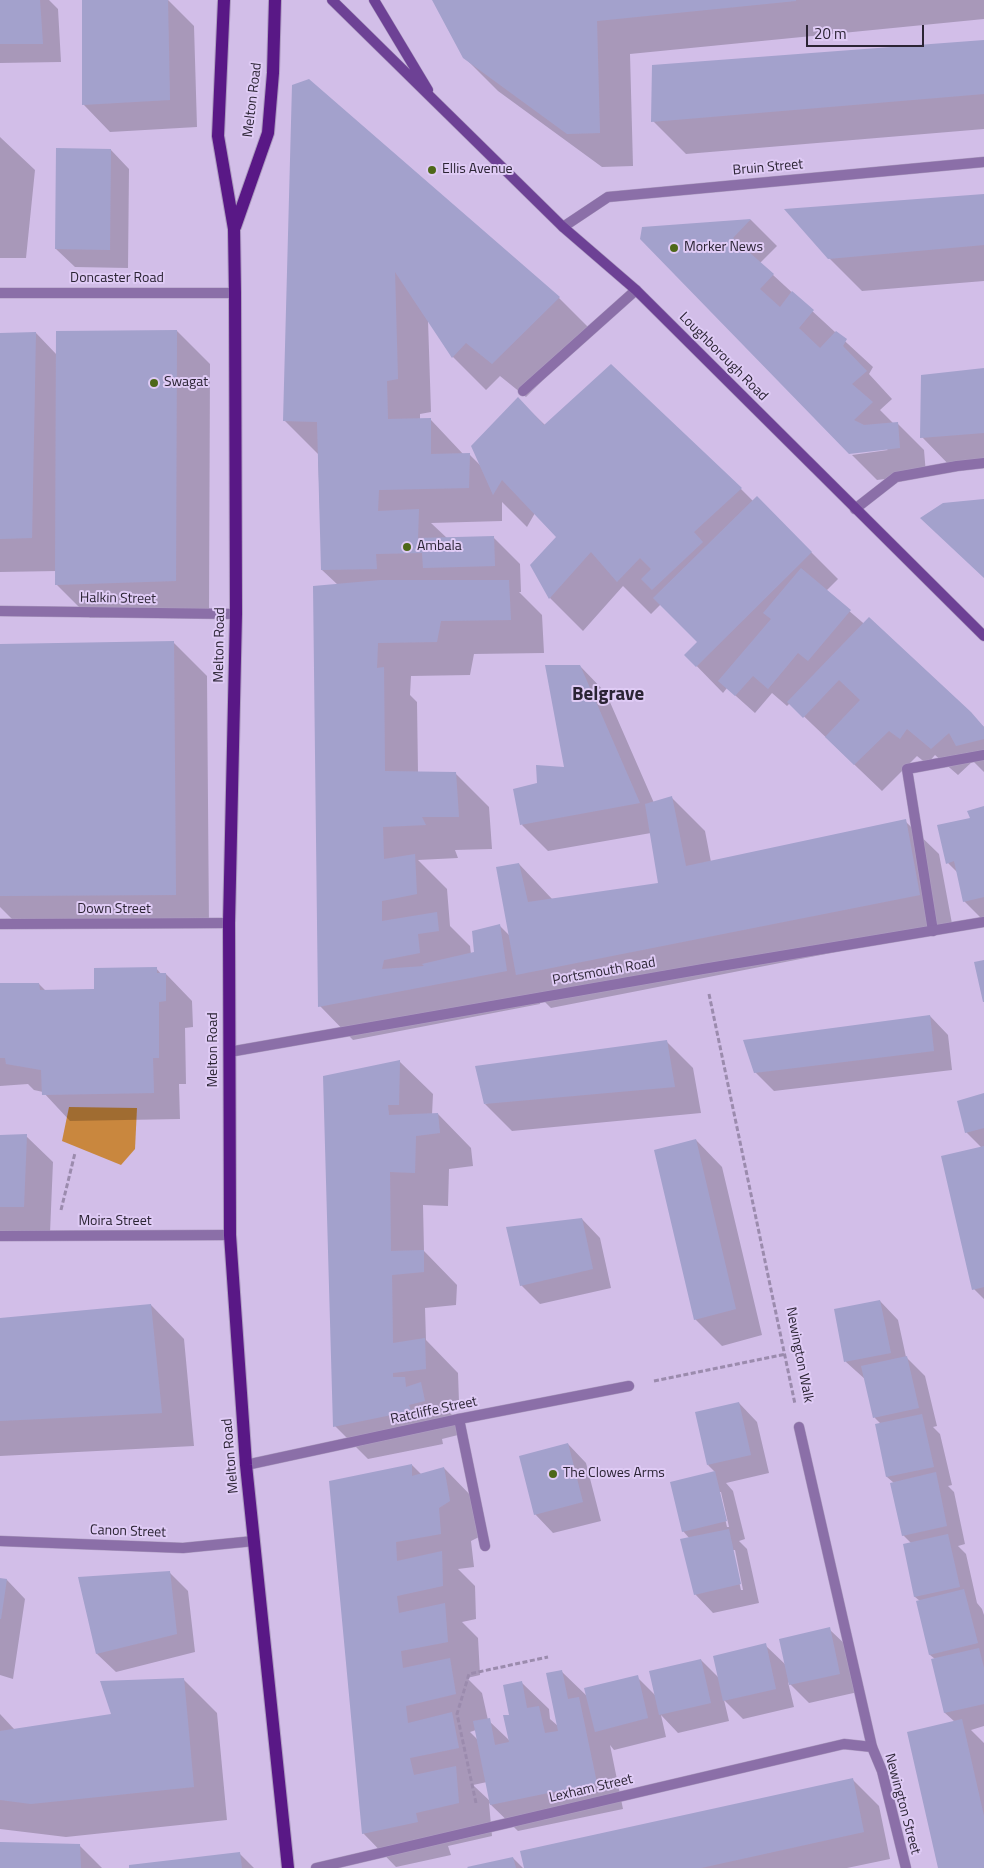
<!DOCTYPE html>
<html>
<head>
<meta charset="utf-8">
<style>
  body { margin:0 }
  #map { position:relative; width:984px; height:1868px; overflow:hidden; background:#d2bee8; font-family:"Titillium Web",sans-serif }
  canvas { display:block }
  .scale { position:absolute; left:806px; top:25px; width:118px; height:22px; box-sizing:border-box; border:2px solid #2b2434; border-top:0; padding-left:6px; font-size:15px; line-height:18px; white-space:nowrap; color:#2b2434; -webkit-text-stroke:4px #dfcbf5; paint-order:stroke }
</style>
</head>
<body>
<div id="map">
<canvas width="984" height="1868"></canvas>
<div class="scale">20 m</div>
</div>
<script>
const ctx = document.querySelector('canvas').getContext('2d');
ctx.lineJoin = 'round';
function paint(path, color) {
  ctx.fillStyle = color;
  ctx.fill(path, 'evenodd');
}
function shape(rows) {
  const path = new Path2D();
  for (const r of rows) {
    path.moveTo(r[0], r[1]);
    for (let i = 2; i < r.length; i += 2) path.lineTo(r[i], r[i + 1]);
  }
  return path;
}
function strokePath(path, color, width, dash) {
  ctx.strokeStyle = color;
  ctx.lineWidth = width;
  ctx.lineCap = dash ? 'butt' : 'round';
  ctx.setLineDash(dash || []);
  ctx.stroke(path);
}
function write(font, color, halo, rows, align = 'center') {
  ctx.font = font + ' "Titillium Web",sans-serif';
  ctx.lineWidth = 4;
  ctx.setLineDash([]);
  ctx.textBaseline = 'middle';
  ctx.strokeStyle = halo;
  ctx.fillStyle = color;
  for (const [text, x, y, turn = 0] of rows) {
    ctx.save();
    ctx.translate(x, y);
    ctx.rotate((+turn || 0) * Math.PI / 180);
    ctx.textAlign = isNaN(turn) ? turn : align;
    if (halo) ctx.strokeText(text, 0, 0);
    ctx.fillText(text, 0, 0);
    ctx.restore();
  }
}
const green = shape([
  [69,1107,137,1108,135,1149,121,1165,62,1141]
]);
const shadow = shape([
  [0,0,49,0,58,9,61,62,0,63],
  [83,0,168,0,194,26,197,127,110,132,84,105],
  [434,0,984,0,984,19,630,54,633,166,602,167,498,91,464,57],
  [984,42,984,129,686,154,653,121],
  [293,86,559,298,592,331,526,397,500,376,486,390,453,357,428,320,431,412,420,414,420,420,431,420,464,455,470,455,481,466,518,399,545,425,741,489,753,501,757,498,838,579,826,591,984,727,984,772,973,761,958,775,935,755,927,764,917,756,882,791,790,703,787,706,772,693,755,713,727,688,723,693,686,655,699,642,661,604,651,614,623,586,583,631,550,598,558,537,535,513,527,527,502,502,502,521,431,523,448,539,494,538,520,564,521,592,519,592,542,615,544,653,474,654,470,675,411,676,410,695,417,702,418,773,455,773,489,807,492,849,455,850,458,858,418,860,447,889,450,926,470,946,471,954,475,953,500,926,510,936,519,864,553,900,660,884,651,833,548,851,522,825,538,784,566,769,580,666,606,693,654,803,672,798,705,831,711,862,905,821,939,854,953,929,551,1008,539,996,540,1004,353,1040,320,1006,338,585,322,570,318,454,284,420],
  [0,137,35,170,26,258,0,258],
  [111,150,129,169,128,268,75,267,56,249],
  [984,196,984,281,862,291,829,258],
  [751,220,777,246,760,263,873,367,869,374,892,399,880,410,894,424,898,424,924,450,926,474,877,480,852,455,888,450,885,448,849,452,643,228],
  [177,331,210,364,209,614,90,618,57,585,57,571,0,572,0,334,36,333,57,355],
  [984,369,984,468,955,471,922,437],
  [174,643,207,676,209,928,22,929,0,907,0,645],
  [984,808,984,921,964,901,959,874,948,863,971,819],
  [156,968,162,975,166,974,192,1001,193,1027,185,1028,186,1084,179,1084,180,1119,70,1121,43,1092,34,1090,28,1084,0,1086,0,984,39,984,46,991,96,990],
  [930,1016,948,1035,952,1070,774,1091,755,1072],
  [666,1041,693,1068,701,1113,512,1131,485,1104],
  [399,1061,433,1094,432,1115,438,1114,471,1148,473,1166,449,1169,448,1206,423,1205,424,1251,457,1285,456,1305,425,1308,426,1340,458,1373,459,1402,441,1404,454,1417,458,1435,442,1439,443,1444,368,1459,335,1426,324,1077],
  [984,1095,984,1299,974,1289,982,1148,966,1132],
  [0,1136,26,1136,53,1162,50,1233,0,1233],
  [696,1140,722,1167,762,1335,722,1346,695,1319],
  [582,1219,600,1238,611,1288,540,1304,521,1285],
  [880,1301,898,1320,906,1357,925,1376,937,1426,933,1427,940,1434,952,1485,948,1486,954,1492,965,1544,958,1546,966,1554,977,1603,982,1609,984,1615,984,1726,971,1730,984,1743,984,1868,939,1868,955,1722,945,1713,935,1659,930,1655,917,1602,920,1601,915,1597,911,1543,903,1535,894,1483,887,1477,876,1425,881,1424,875,1418,866,1380,846,1362,835,1310],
  [151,1305,184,1339,194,1446,0,1456,0,1320],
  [739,1403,757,1422,769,1473,726,1483,733,1491,745,1539,739,1541,747,1549,759,1603,713,1613,695,1594,690,1539,683,1531,715,1472,708,1465],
  [719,1492,721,1492,729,1527,727,1527],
  [732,1550,735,1550,743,1590,741,1590],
  [568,1444,586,1463,601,1521,553,1533,535,1514],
  [412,1465,422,1475,444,1468,477,1502,483,1535,471,1541,474,1567,458,1569,475,1586,476,1619,462,1622,478,1638,480,1675,467,1678,482,1693,488,1720,509,1740,511,1716,522,1683,549,1709,550,1719,558,1726,561,1671,588,1697,637,1677,655,1695,701,1660,720,1679,765,1645,787,1666,829,1629,848,1647,858,1692,809,1703,788,1682,794,1707,743,1719,724,1700,729,1721,678,1733,661,1715,666,1737,614,1750,610,1745,623,1809,518,1831,489,1803,492,1836,448,1846,451,1855,396,1867,363,1833,331,1482],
  [476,1730,478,1740,470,1732],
  [487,1782,491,1802,473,1785],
  [169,1572,188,1591,195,1652,116,1672,97,1654,79,1579],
  [0,1579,7,1580,25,1599,13,1679,0,1675],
  [183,1679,217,1713,227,1820,66,1837,0,1829,0,1714,15,1730,113,1715],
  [852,1779,879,1806,890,1859,847,1868,525,1868],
  [0,1843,79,1845,102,1868,0,1868],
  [239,1853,254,1868,130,1868],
  [513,1858,523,1868,470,1868]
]);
const building = shape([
  [0,0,40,0,43,44,0,44],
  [82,0,168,0,170,100,82,105],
  [432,0,796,0,796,1,597,21,600,133,567,134,463,58],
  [984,40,984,94,651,122,652,65],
  [309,79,560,297,492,364,466,343,452,358,395,272,398,379,387,381,388,419,431,418,431,454,470,453,469,488,379,490,378,511,419,509,418,538,494,536,495,566,423,568,422,553,376,554,377,569,321,570,317,422,283,421,292,85],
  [56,148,111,149,110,250,55,249],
  [984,194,984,245,828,259,784,209],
  [751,219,733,238,774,274,760,289,780,307,792,291,814,310,799,328,820,348,836,331,847,339,843,346,867,371,852,384,873,402,854,420,864,425,898,422,900,448,849,454,640,239,642,227],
  [177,330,176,581,55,585,56,331],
  [36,332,32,538,0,539,0,333],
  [611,364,742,488,694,532,703,542,652,590,641,579,651,569,640,558,617,582,591,552,549,599,530,565,556,537,502,480,493,495,471,446,518,397,544,425],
  [984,368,984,433,920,438,921,375],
  [757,496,812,552,696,667,684,655,697,642,653,598],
  [984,499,984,578,920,518,943,503],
  [801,568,851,610,808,661,798,653,768,689,753,676,735,696,718,681,771,619,763,613],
  [381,580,509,580,511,620,441,621,437,642,378,643,377,668,384,667,385,771,456,772,459,817,422,817,426,825,383,827,384,859,415,854,417,894,382,901,382,921,437,912,439,931,418,934,420,953,384,960,382,969,424,966,422,964,474,952,472,931,500,924,507,971,318,1007,313,586],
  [869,617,971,712,984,727,984,739,956,746,949,733,931,749,907,729,900,739,889,731,854,765,825,737,860,700,839,680,803,718,787,702],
  [174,641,176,895,0,896,0,644],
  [545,665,580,665,640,803,520,825,513,789,537,783,536,765,564,767],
  [672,796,686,866,906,819,920,895,516,975,496,867,519,863,528,902,658,883,645,804],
  [984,806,984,897,963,902,954,861,946,864,937,825,970,818,967,811],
  [984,960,984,1002,983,1002,974,962],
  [157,967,157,973,166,973,166,1001,159,1002,159,1058,153,1058,154,1093,42,1095,41,1070,6,1064,5,1058,0,1058,0,983,39,983,40,990,94,989,94,968],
  [930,1015,934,1051,754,1073,743,1040],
  [667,1040,675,1087,484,1104,475,1066],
  [400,1060,399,1105,388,1105,389,1115,438,1113,440,1133,416,1136,415,1173,390,1172,391,1251,424,1250,424,1272,392,1275,393,1343,425,1338,426,1369,393,1373,393,1377,405,1377,406,1387,421,1382,425,1401,409,1405,411,1411,333,1427,323,1076],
  [984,1093,984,1128,965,1133,957,1101],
  [27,1134,24,1207,0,1207,0,1135],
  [696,1139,736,1309,694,1320,654,1150],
  [984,1146,984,1287,972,1290,941,1156],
  [582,1218,593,1269,520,1286,506,1227],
  [880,1300,891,1353,844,1362,834,1309],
  [151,1304,162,1413,0,1421,0,1318],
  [907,1356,919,1408,873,1418,861,1366],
  [739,1402,751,1455,707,1465,695,1412],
  [922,1414,934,1467,886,1477,875,1424],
  [568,1443,583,1502,534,1515,519,1456],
  [412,1464,412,1476,444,1467,450,1501,439,1508,441,1534,396,1542,397,1561,442,1551,443,1586,397,1596,399,1613,445,1603,448,1642,401,1651,403,1668,450,1658,456,1694,406,1706,408,1723,452,1712,459,1748,410,1758,414,1775,456,1766,459,1803,416,1813,418,1822,362,1834,329,1481],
  [715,1471,727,1521,682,1532,670,1482],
  [936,1472,947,1526,902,1536,890,1483],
  [729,1529,741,1584,694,1595,680,1539],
  [948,1534,960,1587,914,1597,903,1544],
  [170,1571,177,1634,96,1654,78,1577],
  [0,1578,7,1579,1,1619,0,1619],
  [964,1589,978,1643,929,1655,916,1601],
  [830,1627,840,1674,789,1685,779,1639],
  [766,1643,776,1689,723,1701,713,1656],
  [979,1648,984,1668,984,1704,944,1713,931,1659],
  [701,1659,711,1703,659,1715,649,1671],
  [562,1670,568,1699,579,1697,597,1783,490,1805,473,1721,490,1718,495,1745,509,1742,503,1715,509,1715,503,1685,522,1681,527,1708,539,1706,545,1733,558,1731,546,1673],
  [638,1675,648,1718,595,1732,584,1688],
  [184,1678,194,1787,31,1804,0,1800,0,1731,111,1714,100,1681],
  [962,1719,984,1816,984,1868,938,1868,907,1732],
  [853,1778,864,1832,701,1868,524,1868,520,1851],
  [0,1842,80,1844,81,1868,0,1868],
  [240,1852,242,1868,129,1868,129,1865],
  [513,1857,516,1868,468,1868,467,1867]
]);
const path = shape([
  [709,994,795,1404],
  [61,1210,75,1153],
  [654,1381,786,1354],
  [476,1803,457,1714,469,1674,548,1657]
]);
const lane = shape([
  [523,391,636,290],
  [933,931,907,769,984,755],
  [459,1419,485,1546],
  [799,1427,872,1747]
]);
const street = shape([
  [563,227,608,197,984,162],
  [0,293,235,293],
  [855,509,896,477,957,466,984,463],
  [0,611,236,614],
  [0,924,229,923],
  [229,1052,703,969,984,922],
  [0,1236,230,1235],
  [246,1465,459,1419,629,1386],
  [0,1541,183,1548,254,1541],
  [316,1868,844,1744,872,1747,882,1771,906,1868]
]);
const secondary = shape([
  [332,0,563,227,636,290,984,636],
  [374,0,428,90]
]);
const primary = shape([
  [224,0,218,136,234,229,235,293,236,614,229,923,230,1235,246,1465,288,1868],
  [235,227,268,133,273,73,275,0]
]);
const markers = [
  [432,170,5,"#4e6819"],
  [674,248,5,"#4e6819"],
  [154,383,5,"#4e6819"],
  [407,547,5,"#4e6819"],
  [553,1474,5,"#4e6819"]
];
const streetNames = [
  ["Melton Road",253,100,-83],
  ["Bruin Street",768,168,-5],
  ["Doncaster Road",117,279],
  ["Loughborough Road",723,357,45],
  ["Halkin Street",118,599,1],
  ["Melton Road",220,645,-89],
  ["Down Street",114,910],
  ["Portsmouth Road",604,972,-10],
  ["Melton Road",214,1050,-90],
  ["Moira Street",115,1222],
  ["Newington Walk",799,1355,79],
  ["Ratcliffe Street",434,1411,-12],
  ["Melton Road",231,1456,-95],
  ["Canon Street",128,1532,2],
  ["Lexham Street",591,1789,-13],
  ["Newington Street",902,1804,75]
];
const poiNames = [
  ["Ellis Avenue",442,170],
  ["Morker News",684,248],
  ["Swagat",164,383],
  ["Ambala",417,547],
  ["The Clowes Arms",563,1474]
];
const districtNames = [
  ["Belgrave",608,695]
];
paint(green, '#c9873e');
paint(shadow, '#0003');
paint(building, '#a3a1cc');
strokePath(lane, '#ad9cc0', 11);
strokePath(street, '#ad9cc0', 11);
strokePath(secondary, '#ad9cc0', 11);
strokePath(primary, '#ad9cc0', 14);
strokePath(path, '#9b8bad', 3, [5, 2.5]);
strokePath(lane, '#8b6fa8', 10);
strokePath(street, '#8b6fa8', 10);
strokePath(secondary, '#6d4195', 10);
strokePath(primary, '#591886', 12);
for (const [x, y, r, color] of markers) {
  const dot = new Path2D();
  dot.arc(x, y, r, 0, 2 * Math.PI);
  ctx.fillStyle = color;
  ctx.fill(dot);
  strokePath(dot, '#dfcbf5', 2);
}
write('14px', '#2b2434', '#dfcbf5', streetNames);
write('14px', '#2b2434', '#dfcbf5', poiNames, 'left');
write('bold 19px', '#2b2434', '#dfcbf5', districtNames);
</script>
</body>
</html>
